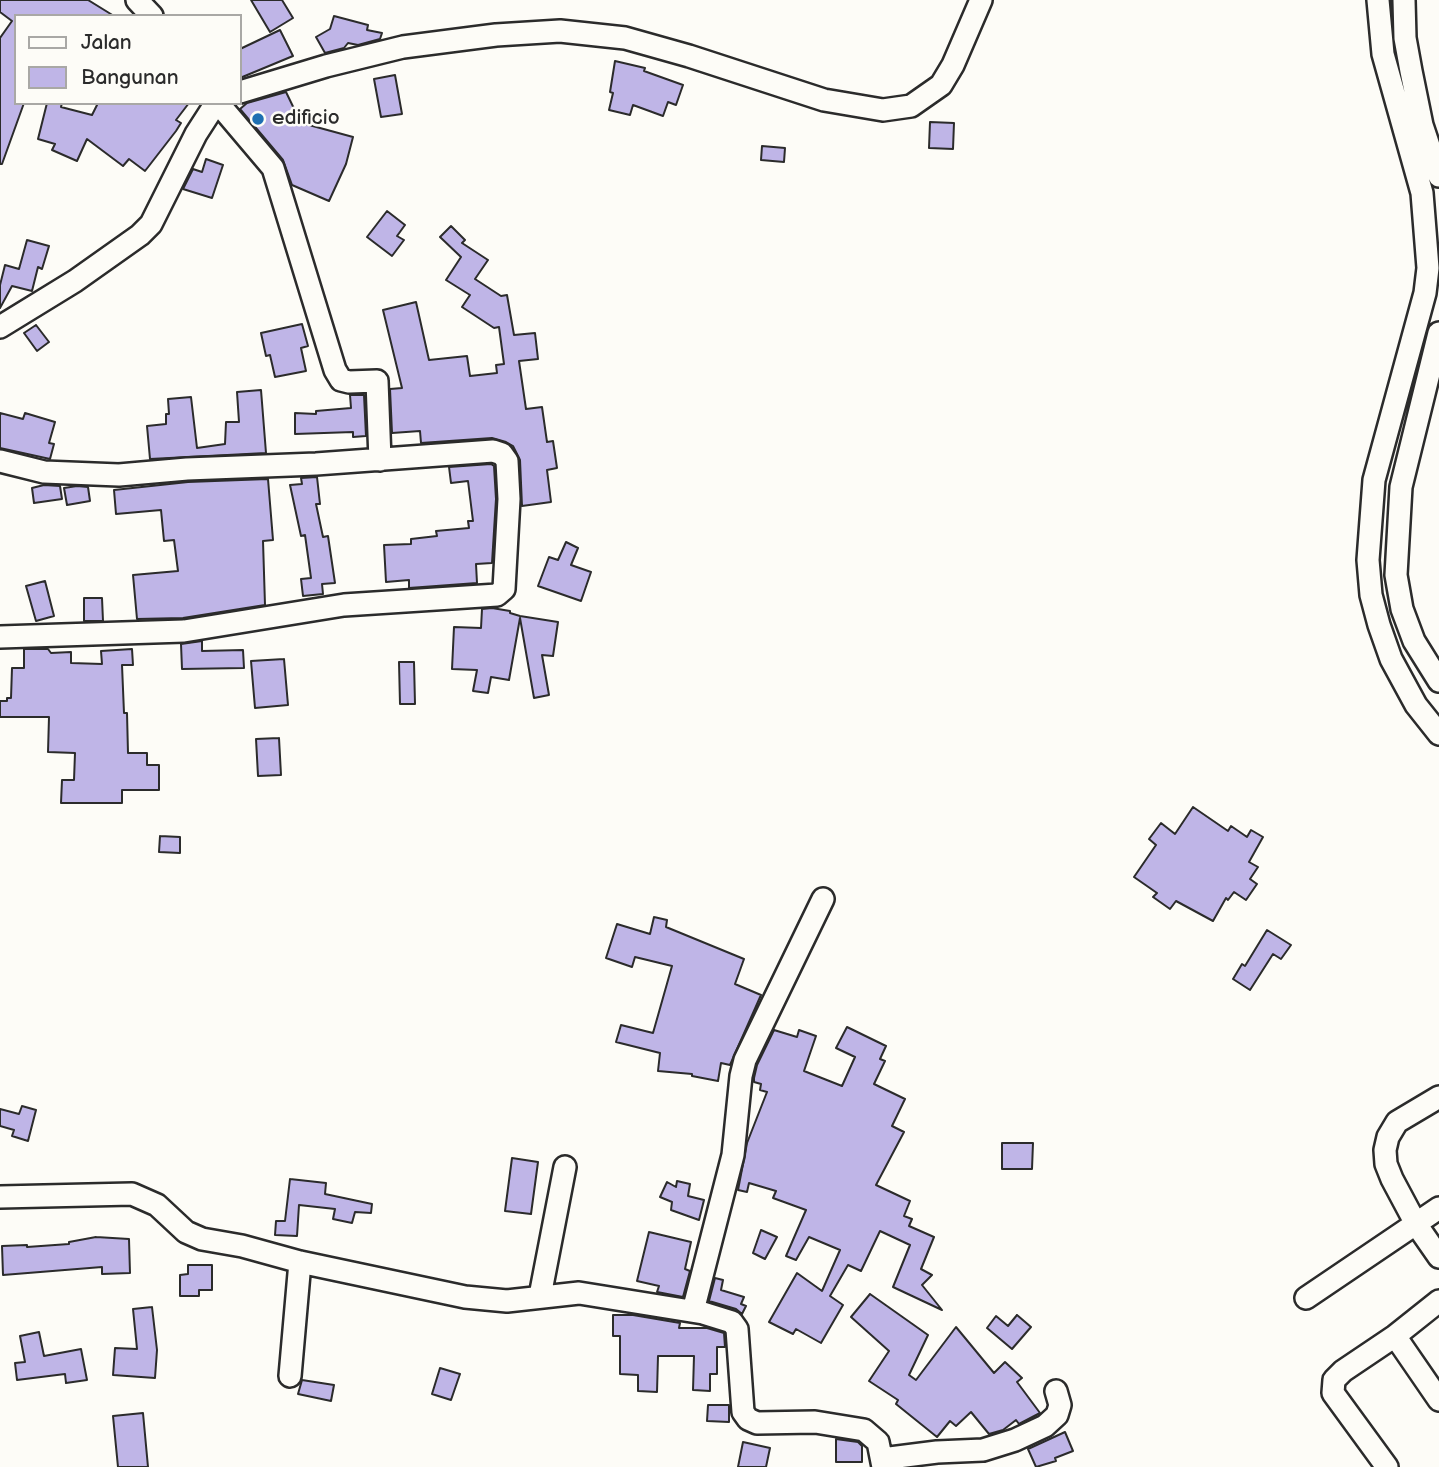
<!DOCTYPE html>
<html>
<head>
<meta charset="utf-8">
<style>
  body { margin:0 }
  #map { position:relative; width:1439px; height:1467px; overflow:hidden; background:#fdfcf7; font-family:"Balsamiq Sans",sans-serif }
  canvas { display:block }
  .legend { position:absolute; left:14px; top:14px; width:228px; height:91px; box-sizing:border-box; background:#fdfcf7; border:2px solid #a9a8a5; margin:0; padding:9px 12px; list-style:none; font-size:21px; color:#2b2b2b }
  .legend li { display:flex; align-items:center; gap:14px; height:35px }
  .legend b { width:35px; border:2px solid #a9a8a5 }
</style>
</head>
<body>
<div id="map">
<canvas width="1439" height="1467"></canvas>
<ul class="legend">
<li><b style="height:9px;background:#fdfcf7"></b>Jalan</li>
<li><b style="height:19px;background:#bfb5e7"></b>Bangunan</li>
</ul>
</div>
<script>
const ctx = document.querySelector('canvas').getContext('2d');
ctx.lineJoin = 'round';
function paint(path, color) {
  ctx.fillStyle = color;
  ctx.fill(path, 'evenodd');
}
function shape(rows) {
  const path = new Path2D();
  for (const r of rows) {
    path.moveTo(r[0], r[1]);
    for (let i = 2; i < r.length; i += 2) path.lineTo(r[i], r[i + 1]);
  }
  return path;
}
function strokePath(path, color, width, dash) {
  ctx.strokeStyle = color;
  ctx.lineWidth = width;
  ctx.lineCap = dash ? 'butt' : 'round';
  ctx.setLineDash(dash || []);
  ctx.stroke(path);
}
function write(font, color, halo, rows, align = 'center') {
  ctx.font = font + ' "Balsamiq Sans",sans-serif';
  ctx.lineWidth = 5;
  ctx.setLineDash([]);
  ctx.textBaseline = 'middle';
  ctx.strokeStyle = halo;
  ctx.fillStyle = color;
  for (const [text, x, y, turn = 0] of rows) {
    ctx.save();
    ctx.translate(x, y);
    ctx.rotate((+turn || 0) * Math.PI / 180);
    ctx.textAlign = isNaN(turn) ? turn : align;
    if (halo) ctx.strokeText(text, 0, 0);
    ctx.fillText(text, 0, 0);
    ctx.restore();
  }
}
const building = shape([
  [0,0,88,0,114,16,16,16,16,103,24,103,2,164,0,164,0,38,12,21,0,12,0,0],
  [251,0,282,0,293,18,270,32,251,0],
  [334,16,368,25,367,30,382,33,380,39,358,45,348,43,344,48,325,53,316,37,330,29,334,16],
  [280,30,293,56,240,78,240,49,280,30],
  [615,61,645,68,644,71,683,85,676,105,668,102,663,116,633,105,630,115,609,110,613,93,610,92,615,61],
  [395,75,402,114,381,117,374,79,395,75],
  [286,92,300,121,298,122,353,137,346,164,329,201,292,185,283,160,240,109,247,103,286,92],
  [47,103,62,103,61,107,92,115,98,103,189,103,176,120,181,123,176,131,145,171,129,159,123,166,87,139,77,161,52,150,55,144,38,139,47,103],
  [930,122,954,123,953,149,929,148,930,122],
  [762,146,785,148,784,162,761,160,762,146],
  [206,159,223,165,212,198,183,189,193,169,202,172,206,159],
  [387,211,405,225,397,236,404,240,392,256,367,237,387,211],
  [451,226,465,240,462,243,488,260,475,279,501,296,507,295,514,335,535,333,538,359,519,361,526,409,542,407,547,442,553,441,557,468,547,470,551,502,522,506,520,460,513,446,506,442,492,438,421,443,420,431,392,433,390,389,402,388,383,310,416,302,429,360,467,356,470,376,497,373,496,365,504,364,499,327,494,328,462,307,470,295,446,280,461,257,440,237,451,226],
  [27,240,49,246,42,269,38,267,32,291,12,286,0,308,0,285,5,265,19,269,27,240],
  [302,324,308,346,301,348,306,371,275,377,270,355,266,356,261,333,302,324],
  [36,325,49,342,37,351,24,333,36,325],
  [261,390,266,453,150,459,147,426,166,424,166,414,169,414,168,399,191,397,197,448,225,444,226,422,239,422,237,392,261,390],
  [350,395,364,395,366,436,353,437,353,432,295,434,295,413,316,414,316,411,351,408,350,395],
  [0,413,23,419,25,413,55,422,49,443,54,444,50,459,0,448,0,413],
  [491,464,494,466,496,499,492,563,476,564,477,583,409,588,409,580,386,582,384,545,411,544,411,539,437,536,436,531,469,528,468,521,473,521,468,481,451,483,449,467,491,464],
  [317,477,320,504,316,504,323,537,328,536,335,583,322,584,323,594,303,596,301,579,311,578,305,535,301,536,290,485,302,484,301,478,317,477],
  [268,479,273,540,263,541,265,605,183,618,137,619,133,575,178,571,174,540,164,541,161,510,116,514,114,490,188,482,268,479],
  [44,485,60,486,62,499,34,503,32,488,44,485],
  [77,486,88,487,90,501,67,505,64,488,77,486],
  [566,542,578,548,571,565,591,572,581,601,538,586,549,557,558,560,566,542],
  [45,581,54,616,36,621,26,586,45,581],
  [84,598,102,598,103,621,84,621,84,598],
  [492,608,510,611,510,613,520,616,558,622,553,656,542,655,549,695,534,698,520,618,509,680,491,677,488,693,473,691,477,670,452,669,454,627,481,628,482,609,492,608],
  [202,641,202,651,243,650,244,668,182,669,181,644,202,641],
  [24,649,48,649,51,653,71,652,71,663,102,664,101,651,132,649,133,665,122,665,124,713,127,713,128,753,147,753,147,765,159,765,159,790,122,790,122,803,61,803,62,780,74,780,75,753,48,752,49,717,0,717,0,701,7,701,7,698,11,698,12,668,24,668,24,649],
  [284,659,288,705,255,708,251,661,284,659],
  [399,662,414,662,415,704,400,704,399,662],
  [279,738,281,775,258,776,256,739,279,738],
  [1193,807,1228,831,1231,826,1247,837,1251,830,1263,837,1249,862,1258,867,1250,879,1257,884,1246,900,1234,892,1228,900,1226,898,1213,921,1176,901,1170,909,1153,897,1157,893,1134,877,1156,845,1149,839,1161,823,1175,834,1193,807],
  [160,836,180,837,180,853,159,852,160,836],
  [654,917,667,920,666,927,744,959,735,984,761,995,730,1065,721,1063,718,1081,692,1076,692,1074,658,1071,660,1053,616,1042,621,1025,653,1033,672,966,635,957,632,967,606,958,617,924,650,934,654,917],
  [1267,930,1291,945,1281,959,1273,954,1250,990,1233,979,1242,964,1245,966,1267,930],
  [847,1027,886,1046,880,1059,885,1061,874,1084,905,1099,892,1126,904,1132,876,1185,910,1201,904,1216,912,1219,909,1226,934,1237,921,1269,932,1275,922,1285,942,1310,893,1287,910,1245,880,1231,861,1271,848,1265,830,1296,843,1305,821,1343,796,1329,793,1334,769,1322,797,1273,822,1291,840,1250,809,1237,796,1260,786,1256,806,1210,773,1198,776,1191,749,1183,747,1192,738,1190,747,1143,767,1092,760,1090,761,1084,754,1082,754,1078,757,1065,774,1030,797,1037,799,1030,816,1036,804,1071,842,1086,855,1057,836,1048,847,1027],
  [22,1106,36,1110,28,1141,12,1136,14,1130,0,1126,0,1109,19,1114,22,1106],
  [1002,1143,1033,1143,1032,1169,1002,1169,1002,1143],
  [512,1158,538,1162,531,1214,505,1211,512,1158],
  [290,1179,326,1183,325,1194,372,1204,371,1213,355,1212,352,1223,333,1219,335,1209,299,1205,297,1236,275,1235,276,1221,285,1221,290,1179],
  [677,1181,690,1184,688,1196,704,1200,699,1220,671,1210,672,1202,660,1197,667,1182,676,1187,677,1181],
  [761,1230,777,1237,765,1259,753,1253,761,1230],
  [649,1232,691,1242,685,1269,690,1271,683,1297,657,1292,659,1286,637,1281,649,1232],
  [96,1237,129,1239,130,1273,102,1274,102,1267,3,1275,2,1246,27,1245,27,1247,69,1244,69,1242,96,1237],
  [188,1265,212,1265,212,1290,199,1290,199,1296,180,1296,180,1275,188,1274,188,1265],
  [715,1278,723,1280,721,1290,744,1297,741,1304,746,1306,742,1314,736,1309,709,1301,715,1278],
  [870,1294,928,1335,909,1375,916,1380,956,1327,994,1373,1005,1362,1022,1378,1017,1382,1040,1413,1019,1424,1016,1420,1003,1430,989,1434,971,1412,956,1426,950,1421,937,1437,896,1404,898,1400,869,1381,889,1351,851,1317,870,1294],
  [152,1307,157,1350,155,1378,113,1375,115,1348,137,1349,133,1309,152,1307],
  [613,1315,633,1315,680,1323,679,1328,707,1328,724,1333,725,1347,717,1347,717,1374,710,1374,710,1391,693,1390,694,1356,658,1356,657,1392,638,1391,638,1375,620,1374,620,1336,613,1336,613,1315],
  [1017,1315,1031,1327,1012,1349,987,1328,996,1316,1008,1326,1017,1315],
  [39,1332,44,1356,81,1349,87,1380,66,1383,65,1374,17,1380,15,1363,25,1362,20,1336,39,1332],
  [440,1368,460,1374,451,1400,432,1394,440,1368],
  [302,1380,334,1385,331,1401,298,1394,302,1380],
  [708,1405,729,1405,729,1422,707,1421,708,1405],
  [143,1413,148,1467,118,1467,113,1416,143,1413],
  [1065,1432,1073,1451,1055,1458,1056,1461,1036,1467,1028,1449,1065,1432],
  [836,1439,858,1442,862,1446,862,1462,836,1462,836,1439],
  [743,1442,770,1448,766,1467,738,1467,743,1442]
]);
const minor = shape([
  [137,0,152,16],
  [1378,0,1383,54,1422,193,1428,268,1425,293,1374,480,1368,560,1371,595,1379,625,1391,659,1416,705,1439,734],
  [1404,0,1405,38,1411,71,1422,125,1439,176],
  [240,92,326,66,403,47,496,35,560,31,625,38,689,56,824,100,883,110,911,106,941,85,953,65,981,0],
  [218,103,273,168,335,370,341,380,349,382,377,381,380,460],
  [0,327,75,281,140,235,151,224,196,134,216,103],
  [1439,333,1401,487,1396,575,1402,609,1414,641,1439,681],
  [0,461,44,472,119,475,187,469,316,464,493,451,502,454,507,461,509,499,504,589,497,595,344,605,184,631,0,637],
  [1439,1097,1397,1122,1388,1137,1385,1150,1386,1164,1392,1179,1416,1224,1439,1257],
  [0,1197,132,1194,157,1205,186,1232,202,1239,242,1246,300,1262,465,1297,507,1301,579,1293,703,1313,732,1322,737,1329,743,1412,748,1419,757,1423,815,1422,864,1430,878,1442,883,1467],
  [540,1296,565,1167],
  [1306,1298,1439,1208],
  [693,1311,733,1155,741,1076,745,1060,823,899],
  [1395,1336,1439,1400],
  [290,1376,300,1262],
  [882,1459,937,1452,983,1450,1015,1440,1045,1426,1057,1415,1060,1405,1056,1391],
  [1387,1467,1333,1393,1334,1380,1343,1371,1395,1336,1439,1301]
]);
const markers = [
  [258,119,7,"#1f6fb2"]
];
const poiNames = [
  ["edificio",272,119]
];
paint(building, '#bfb5e7');
strokePath(building, '#2b2b2b', 2);
strokePath(minor, '#2b2b2b', 26);
strokePath(minor, '#fdfcf7', 21);
for (const [x, y, r, color] of markers) {
  const dot = new Path2D();
  dot.arc(x, y, r, 0, 2 * Math.PI);
  ctx.fillStyle = color;
  ctx.fill(dot);
  strokePath(dot, '#fdfcf7', 2.5);
}
write('21px', '#2b2b2b', '#fdfcf7', poiNames, 'left');
</script>
</body>
</html>
